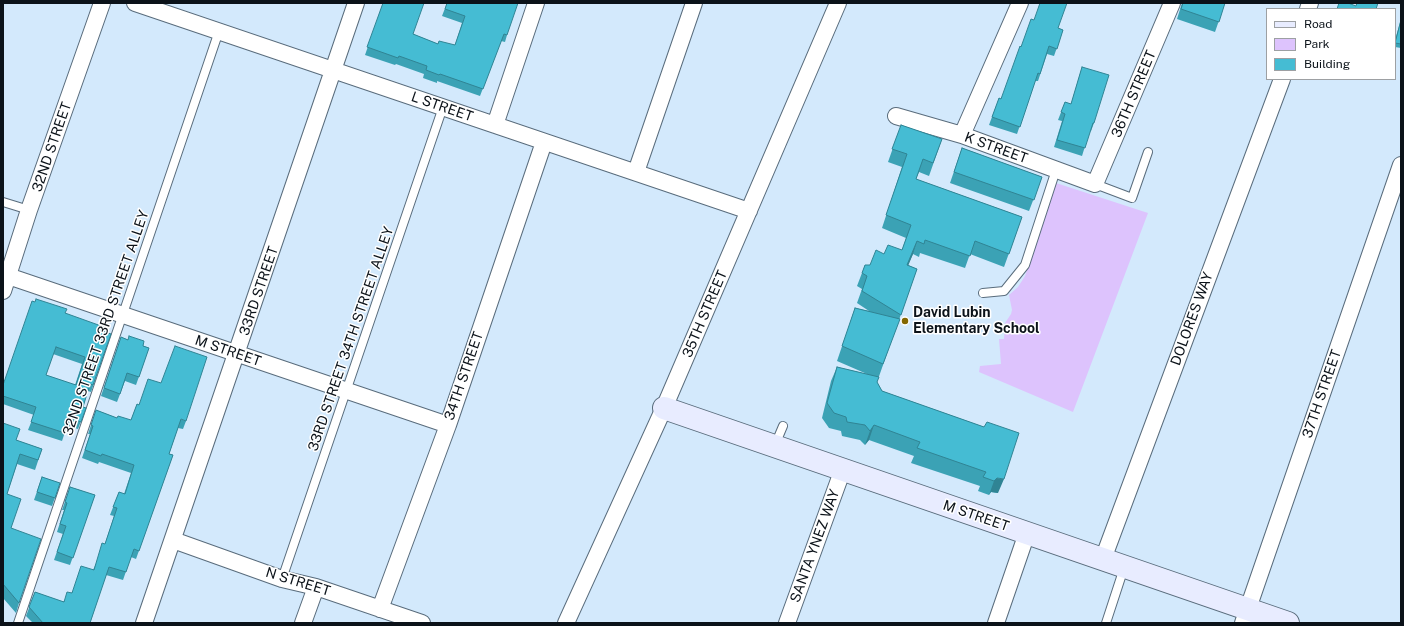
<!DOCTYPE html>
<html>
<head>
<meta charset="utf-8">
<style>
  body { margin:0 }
  #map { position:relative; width:1404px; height:626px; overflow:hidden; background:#d3e9fc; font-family:"Public Sans",sans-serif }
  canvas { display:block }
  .frame { position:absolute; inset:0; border:4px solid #0b1219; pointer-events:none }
  .legend { position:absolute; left:1266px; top:8px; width:130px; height:72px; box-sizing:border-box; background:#fff; border:1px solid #9da0a3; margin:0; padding:5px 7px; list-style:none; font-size:12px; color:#0b1219 }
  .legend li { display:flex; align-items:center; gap:8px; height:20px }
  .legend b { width:20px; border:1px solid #9da0a3 }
</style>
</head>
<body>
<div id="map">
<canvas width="1404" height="626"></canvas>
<div class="frame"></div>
<ul class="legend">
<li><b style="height:5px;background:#e8ecff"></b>Road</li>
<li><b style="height:11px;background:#ddc3fd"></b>Park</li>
<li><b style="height:11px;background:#45bcd3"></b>Building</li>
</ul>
</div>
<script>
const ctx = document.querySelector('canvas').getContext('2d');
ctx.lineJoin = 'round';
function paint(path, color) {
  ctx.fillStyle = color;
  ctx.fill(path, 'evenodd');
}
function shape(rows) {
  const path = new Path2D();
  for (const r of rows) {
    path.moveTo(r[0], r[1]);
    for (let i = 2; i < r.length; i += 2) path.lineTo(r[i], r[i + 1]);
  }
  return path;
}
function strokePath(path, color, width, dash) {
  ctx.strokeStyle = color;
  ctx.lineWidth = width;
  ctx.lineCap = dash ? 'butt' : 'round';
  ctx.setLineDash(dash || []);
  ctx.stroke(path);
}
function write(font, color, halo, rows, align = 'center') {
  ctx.font = font + ' "Public Sans",sans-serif';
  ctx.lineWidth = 3;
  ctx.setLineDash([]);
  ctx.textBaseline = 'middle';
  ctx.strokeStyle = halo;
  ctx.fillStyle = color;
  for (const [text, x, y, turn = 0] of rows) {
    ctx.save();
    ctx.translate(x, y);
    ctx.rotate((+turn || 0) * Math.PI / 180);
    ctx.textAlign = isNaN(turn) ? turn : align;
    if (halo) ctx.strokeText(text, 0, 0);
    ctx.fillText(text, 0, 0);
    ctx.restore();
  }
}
const green = shape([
  [1056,183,1148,213,1073,412,979,372,980,366,1001,364,999,339,1004,339,1005,323,1011,314,1012,310,1009,295,1018,287,1025,276]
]);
const lane = shape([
  [1095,184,1132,198,1148,152],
  [3,202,29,210],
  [983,293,1004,291,1025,265,1056,170],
  [775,445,783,426],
  [282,579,443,107],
  [18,623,219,31],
  [1106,623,1124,568]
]);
const street = shape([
  [135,3,749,211],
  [1308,9,1310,3],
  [896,116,962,135,1095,184,1172,3],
  [495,125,536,3],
  [962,135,1020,3],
  [636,172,694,3],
  [8,276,448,425],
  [3,291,29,210,102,3],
  [173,540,282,579,316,587,422,623],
  [1103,559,1282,79],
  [380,609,448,425,544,142],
  [144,623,356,3],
  [303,623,316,587],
  [566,623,664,408,838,3],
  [787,623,843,469],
  [996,623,1027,533],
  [1243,623,1401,165]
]);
const secondary = shape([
  [664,408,1288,623]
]);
const wall = shape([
  [383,3,413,34,438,44,455,45,462,23,442,16,447,3,507,35,505,42,501,41,480,96,437,81,437,83,423,78,424,74,396,64,395,65,365,55],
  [1182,3,1225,3,1215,32,1177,19],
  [1401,19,1401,48,1395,47,1395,40],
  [1058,28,1063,30,1054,56,1047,54,1038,81,1035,81,1017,134,989,125,999,98,1001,99],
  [1082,67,1094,123,1091,131,1090,130,1082,156,1054,147,1062,121,1058,120,1065,102,1071,104],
  [901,125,942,139,929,176,919,172,916,179,1022,217,1004,267,970,254,965,268,920,253,919,257,913,254,908,265,917,269,877,382,882,391,984,427,998,493,991,492,989,495,978,491,980,486,911,463,914,456,869,440,865,445,860,440,842,436,841,431,829,428,822,418,831,381,837,367,867,374,837,361,855,308,869,311,857,303,862,289,857,286,865,265,870,265,884,254,902,250,906,238,882,228,902,167,888,162],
  [962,148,1042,177,1029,211,950,183],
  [65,313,103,331,111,334,91,392,88,391,83,407,86,408,78,429,67,426,62,441,28,430,34,415,3,404,3,385],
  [53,354,82,364,75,385,46,375],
  [121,337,149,348,136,385,125,381,117,402,101,396],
  [137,404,186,421,183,429,178,428,169,454,173,455,136,559,131,557,123,580,106,575,90,623,33,623,26,616,35,592,63,602,93,570,105,544,114,516,110,515,119,492,124,494,131,473,99,462,98,464,82,458,90,434,88,434,96,410,117,418,131,420],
  [3,423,16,440,42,449,35,470,17,464,7,494,19,603,16,613,3,598],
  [42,477,60,483,52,506,34,500],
  [70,487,95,495,70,565,54,560,63,534,57,532,64,510,62,510]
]);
const shadedWall = shape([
  [917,241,913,254,903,278,907,265],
  [874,425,869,440,865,445,870,431],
  [997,478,1004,479,998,493,991,492,989,495,994,481]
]);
const building = shape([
  [383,3,424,3,413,34,438,44,439,41,455,45,465,16,445,9,447,3,518,3,507,35,504,34,483,89,440,74,439,75,426,70,427,66,399,56,398,58,367,47,383,3],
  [1040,3,1067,3,1058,28,1063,30,1057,49,1049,46,1040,74,1038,73,1020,127,992,117,999,98,1001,99,1020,46,1021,47,1031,19,1034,20,1040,3],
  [1183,3,1225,3,1219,22,1181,9,1183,3],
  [1339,3,1348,3,1356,6,1357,3,1378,3,1376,9,1337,9,1339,3],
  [1401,20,1401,44,1395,43,1401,20],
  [1082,67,1109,75,1094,123,1093,123,1085,148,1057,140,1065,114,1061,112,1065,102,1071,104,1082,67],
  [901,125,942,139,933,163,923,159,916,179,1022,217,1009,254,975,241,970,256,925,240,924,244,917,241,907,265,917,269,901,315,862,291,867,276,862,273,865,265,870,265,876,250,884,254,888,245,902,250,911,225,886,215,907,154,892,149,901,125],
  [962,148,1042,177,1034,200,954,172,962,148],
  [36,299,67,309,65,313,104,327,103,331,111,334,93,385,90,384,83,407,86,408,81,422,70,418,65,433,31,422,36,407,3,396,3,385,32,301,35,302,36,299],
  [56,347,85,357,76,385,46,375,56,347],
  [855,308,900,319,883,364,842,346,855,308],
  [129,336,144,341,143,346,149,348,139,377,127,373,120,394,104,388,121,337,128,340,129,336],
  [175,346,207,357,186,421,181,419,169,454,173,455,139,551,134,549,126,572,109,567,90,623,43,623,29,607,35,592,64,602,67,592,72,593,81,566,94,570,102,543,105,544,117,508,113,507,119,492,125,494,134,465,102,454,101,456,85,450,93,426,91,425,96,410,117,418,118,416,131,420,137,404,139,405,148,379,161,383,175,346],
  [837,367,879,377,877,382,882,391,984,427,987,422,1019,433,1004,479,997,478,994,481,983,477,986,472,917,448,920,442,874,425,870,431,865,425,847,422,846,417,834,413,827,403,837,367],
  [3,423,20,429,16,440,42,449,38,460,20,454,7,494,21,499,11,528,41,539,19,603,3,584,3,423],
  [42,477,60,483,55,498,37,492,42,477],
  [70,487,95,495,73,558,57,552,66,526,60,524,67,503,65,502,70,487]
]);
const markers = [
  [905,321,4,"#836700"]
];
const streetNames = [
  ["36TH STREET",1134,94,-67],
  ["L STREET",442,107,19],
  ["32ND STREET",52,147,-71],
  ["K STREET",996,148,20],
  ["33RD STREET",259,291,-71],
  ["35TH STREET",705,314,-67],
  ["DOLORES WAY",1192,319,-70],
  ["32ND STREET 33RD STREET ALLEY",106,323,-71],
  ["33RD STREET 34TH STREET ALLEY",351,339,-71],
  ["M STREET",228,351,19],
  ["34TH STREET",464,376,-71],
  ["37TH STREET",1322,394,-71],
  ["M STREET",976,516,19],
  ["SANTA YNEZ WAY",815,546,-70],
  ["N STREET",298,582,17]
];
const poiNames = [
  ["David Lubin",913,313],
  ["Elementary School",913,329]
];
paint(green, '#ddc3fd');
strokePath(lane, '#596c7c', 10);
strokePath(street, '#596c7c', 18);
strokePath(secondary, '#596c7c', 24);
strokePath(lane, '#fff', 8);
strokePath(street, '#fff', 16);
strokePath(secondary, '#e8ecff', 22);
paint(wall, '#3ba2b5');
paint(shadedWall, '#308494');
paint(building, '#45bcd3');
strokePath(building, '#308494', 1);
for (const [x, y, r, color] of markers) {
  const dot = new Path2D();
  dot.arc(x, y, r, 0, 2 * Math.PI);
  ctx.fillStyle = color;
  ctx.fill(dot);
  strokePath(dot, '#fff', 1.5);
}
write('14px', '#0b1219', '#fff', streetNames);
write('bold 14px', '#0b1219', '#fff', poiNames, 'left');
</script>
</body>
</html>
